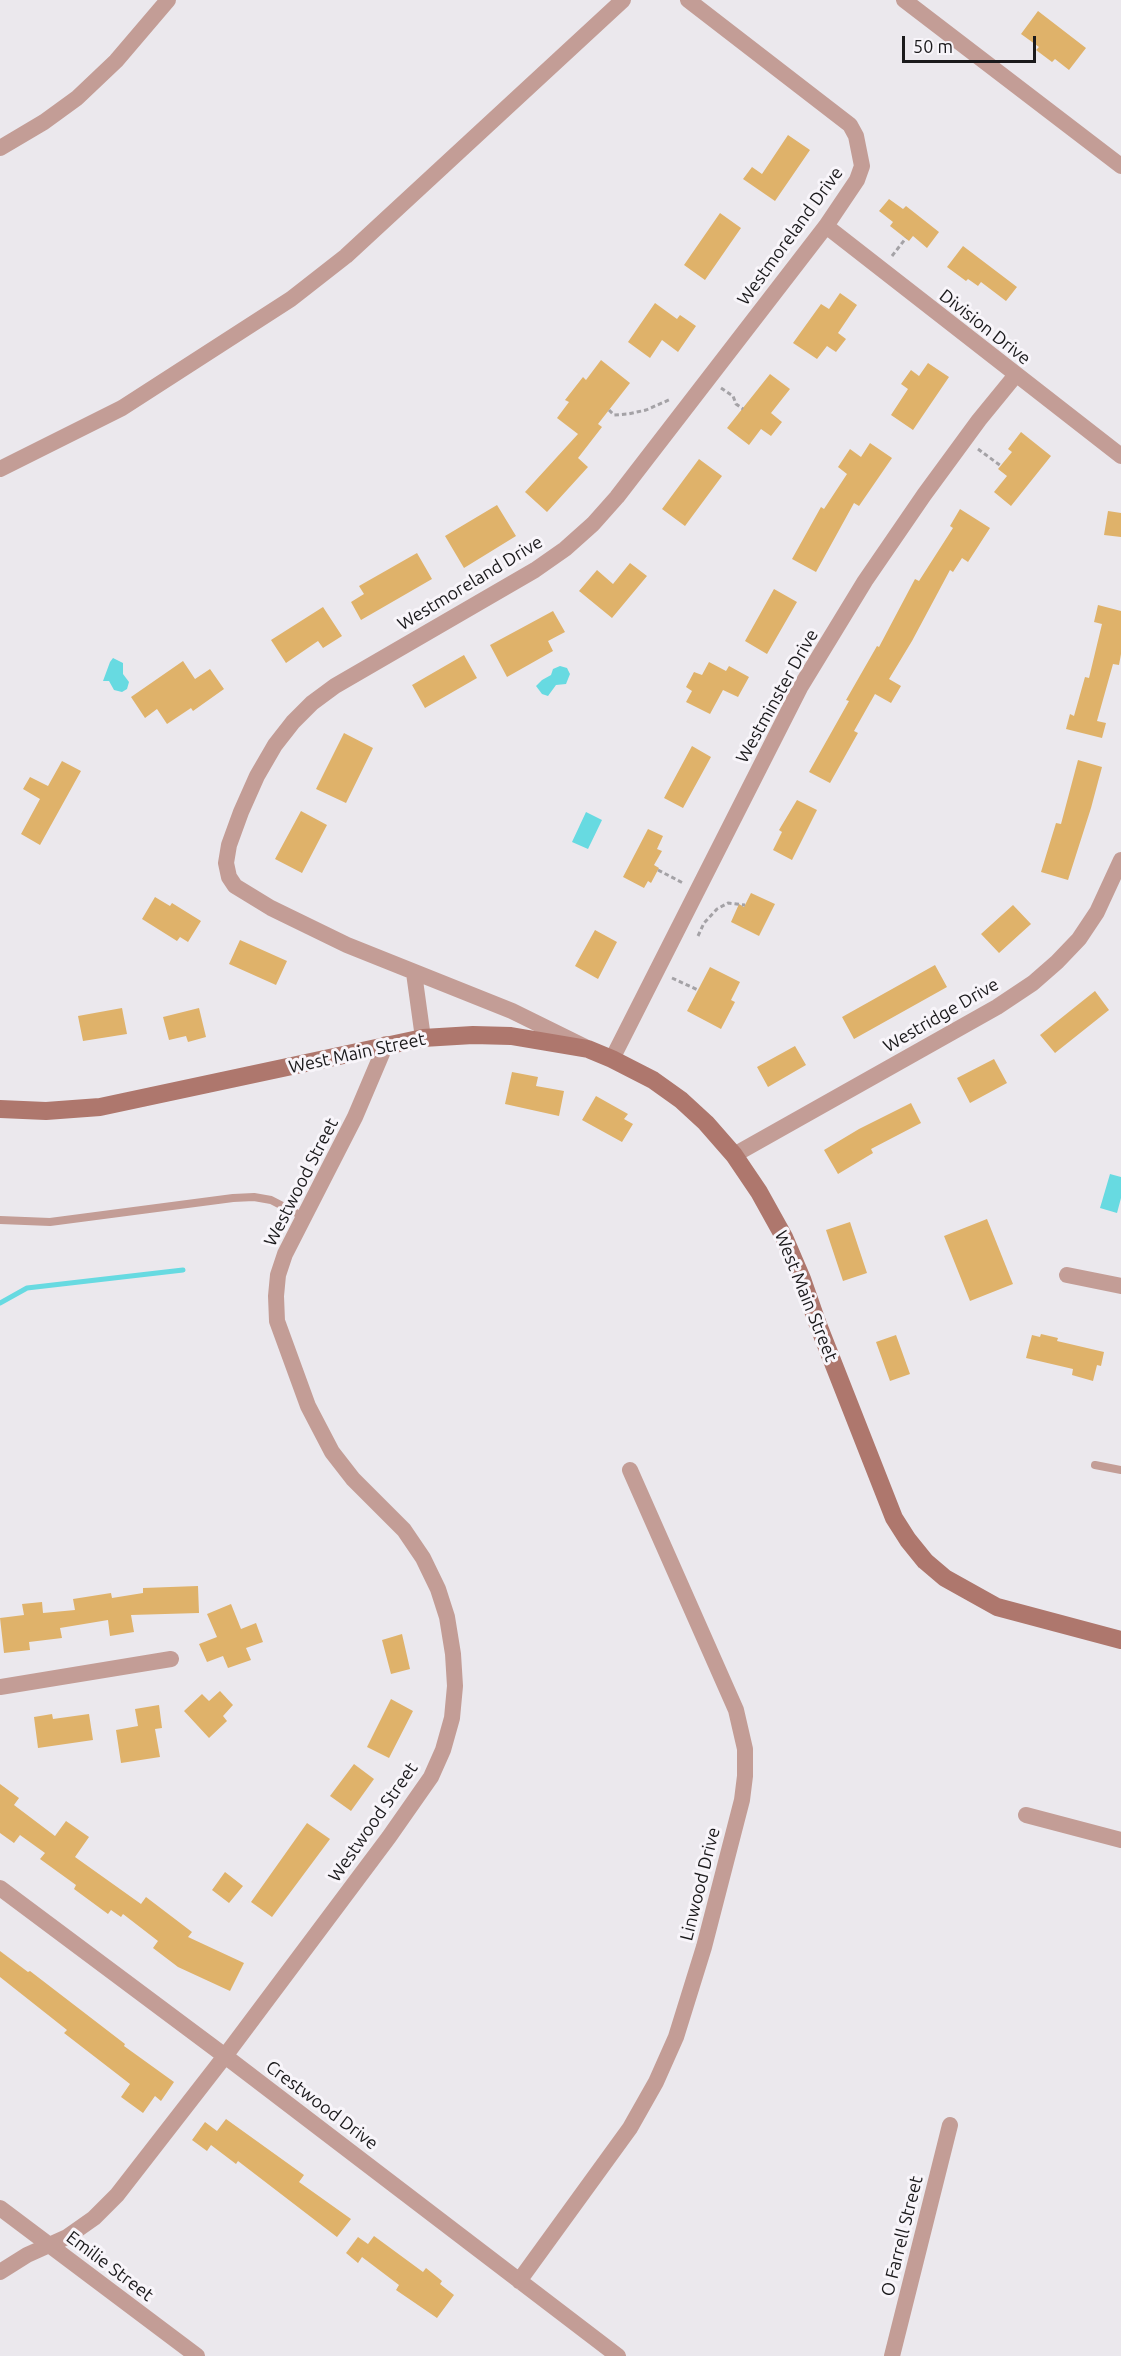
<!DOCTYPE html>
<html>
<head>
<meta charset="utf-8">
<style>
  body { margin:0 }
  #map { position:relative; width:1121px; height:2356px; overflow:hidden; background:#ebe8ed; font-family:Ubuntu,sans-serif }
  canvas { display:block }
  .scale { position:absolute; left:902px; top:36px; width:134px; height:27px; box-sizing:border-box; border:3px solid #1b1a1c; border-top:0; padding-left:8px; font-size:18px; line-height:21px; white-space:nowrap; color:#1b1a1c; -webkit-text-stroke:4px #f8f5fa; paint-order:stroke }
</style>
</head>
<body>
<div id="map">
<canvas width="1121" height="2356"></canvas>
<div class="scale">50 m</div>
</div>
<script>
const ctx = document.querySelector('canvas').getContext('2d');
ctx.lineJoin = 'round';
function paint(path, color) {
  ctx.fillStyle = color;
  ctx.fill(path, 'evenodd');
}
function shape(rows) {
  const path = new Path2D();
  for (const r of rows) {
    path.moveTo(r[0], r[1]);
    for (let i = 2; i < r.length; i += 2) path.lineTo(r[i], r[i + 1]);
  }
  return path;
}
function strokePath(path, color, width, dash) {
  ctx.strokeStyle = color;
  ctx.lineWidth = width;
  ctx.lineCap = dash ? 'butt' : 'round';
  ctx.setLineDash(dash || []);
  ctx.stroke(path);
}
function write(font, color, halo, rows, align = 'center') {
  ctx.font = font + ' Ubuntu,sans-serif';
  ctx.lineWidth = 6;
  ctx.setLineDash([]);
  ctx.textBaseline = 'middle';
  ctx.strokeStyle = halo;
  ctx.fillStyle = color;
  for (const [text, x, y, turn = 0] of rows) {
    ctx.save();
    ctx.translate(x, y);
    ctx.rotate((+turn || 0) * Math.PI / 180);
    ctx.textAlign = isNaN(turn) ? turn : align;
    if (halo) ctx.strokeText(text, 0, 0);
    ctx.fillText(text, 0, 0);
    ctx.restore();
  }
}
const water = shape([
  [113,658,123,663,123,674,129,682,127,689,122,692,114,690,109,681,103,681,110,662],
  [560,666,567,668,570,674,566,684,556,685,548,696,542,694,536,686,542,680,551,675,553,669],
  [586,812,602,820,588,849,572,842],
  [1110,1174,1121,1177,1121,1198,1117,1213,1100,1208]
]);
const stream = shape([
  [0,1303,27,1288,183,1270]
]);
const building = shape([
  [1038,11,1086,48,1069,70,1055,59,1052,62,1036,50,1039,47,1021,34],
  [788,135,810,150,775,201,743,179,752,167,762,174],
  [889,199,903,209,906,206,939,232,927,248,913,236,909,241,890,226,893,222,879,211],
  [720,213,741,228,705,280,684,265],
  [963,246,1017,287,1006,301,981,282,978,286,968,279,966,281,947,267],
  [840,293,857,305,838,333,846,339,836,352,827,346,817,359,793,343,821,304,829,309],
  [655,303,677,319,680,315,696,326,678,352,662,340,650,358,628,342],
  [601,360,630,383,598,424,602,427,578,458,588,467,547,512,525,492,578,434,557,418,569,402,565,400,583,377,586,380],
  [928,363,949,377,913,430,891,415,908,389,901,384,911,370,919,376],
  [770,374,790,389,771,413,782,422,771,436,761,429,749,445,727,428],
  [1021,432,1051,456,1011,506,994,492,1007,476,998,469,1012,452,1008,449],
  [870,443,892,458,859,506,854,503,816,572,792,559,821,507,824,509,847,474,838,467,850,449,861,457],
  [699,459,722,476,685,526,662,509],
  [497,505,516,536,464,568,445,536],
  [960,509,990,528,968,562,962,558,953,572,950,570,912,641,889,679,901,686,891,703,875,694,854,731,858,733,830,783,809,772,849,701,846,700,877,646,879,647,915,579,919,581,953,528,950,526],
  [1108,511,1121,513,1121,537,1104,535],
  [417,553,432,579,361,620,351,602,364,594,359,586],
  [630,563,647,576,612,618,579,591,597,570,613,584],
  [774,589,797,602,767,654,745,641],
  [1098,605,1121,611,1121,654,1119,665,1113,664,1097,721,1106,723,1102,738,1066,729,1070,714,1074,716,1085,677,1089,678,1102,624,1094,622],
  [323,607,342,636,323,648,318,641,286,663,271,640],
  [553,611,565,632,548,641,553,651,507,677,490,645],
  [464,655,477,678,425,708,412,685],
  [183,661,195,679,210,669,224,689,193,711,191,708,167,724,157,709,145,718,131,697],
  [709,662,726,671,729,666,749,677,738,697,723,690,710,714,686,702,692,691,686,687,694,672,702,675],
  [344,733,373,748,346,803,316,789],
  [692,746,711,757,683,808,664,798],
  [1078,760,1102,767,1091,808,1068,880,1041,872,1056,823,1061,824],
  [62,761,81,771,40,845,21,834,40,799,23,789,30,777,48,786],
  [797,800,817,810,792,860,773,850,782,832,779,830],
  [301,811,327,825,302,873,275,859],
  [648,829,663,836,657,849,662,851,654,865,659,868,651,883,648,881,644,888,623,877],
  [751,893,775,904,759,936,731,922,739,904,744,907],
  [155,897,170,906,172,903,201,921,188,942,180,937,177,941,142,919],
  [1013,905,1031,924,999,953,981,934],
  [595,930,617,942,598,979,575,966],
  [240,940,287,961,276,985,229,964],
  [935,965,947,987,854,1039,842,1017],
  [710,967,740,982,731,1000,735,1002,721,1029,687,1011],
  [1095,991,1109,1010,1055,1053,1040,1035],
  [122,1008,127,1034,83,1041,78,1016],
  [199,1008,206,1037,188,1042,186,1036,169,1040,163,1017],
  [795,1046,806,1065,768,1087,757,1067],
  [994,1059,1007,1083,970,1103,957,1078],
  [512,1072,538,1077,536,1086,564,1091,559,1116,505,1104],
  [596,1096,628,1114,624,1119,633,1124,622,1142,582,1120],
  [911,1103,921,1123,871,1149,873,1153,838,1174,824,1150,859,1129],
  [987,1219,1013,1284,970,1301,944,1236],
  [850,1222,867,1273,843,1281,826,1230],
  [1041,1334,1058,1338,1057,1341,1104,1352,1101,1366,1097,1365,1093,1381,1072,1375,1073,1369,1026,1358,1032,1335,1040,1337],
  [896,1335,910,1374,890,1381,876,1342],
  [198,1586,199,1613,131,1615,134,1632,110,1636,108,1620,60,1628,62,1638,29,1642,30,1650,4,1653,0,1618,24,1615,22,1604,42,1602,43,1613,75,1610,73,1599,111,1593,112,1598,143,1593,143,1588],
  [231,1604,241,1629,256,1623,263,1642,246,1648,251,1660,228,1668,223,1656,207,1662,199,1644,217,1637,207,1614],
  [402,1634,410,1669,391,1674,382,1640],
  [220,1691,233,1705,223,1716,227,1721,209,1738,184,1711,202,1694,209,1701],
  [391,1699,413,1711,389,1758,367,1747],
  [159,1705,162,1728,155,1729,160,1757,121,1763,116,1730,138,1726,135,1709],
  [52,1714,53,1719,89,1714,93,1740,38,1748,34,1717],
  [354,1764,374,1779,351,1811,330,1796],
  [0,1784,19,1798,14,1805,55,1836,66,1821,89,1837,75,1857,141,1904,146,1897,192,1932,188,1937,244,1963,230,1991,178,1967,153,1948,158,1941,123,1914,121,1917,111,1910,108,1914,74,1889,76,1885,40,1859,45,1853,20,1835,14,1843,0,1833],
  [307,1823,330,1839,272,1917,251,1902],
  [225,1872,243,1886,229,1903,212,1890],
  [0,1951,28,1972,30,1971,125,2044,124,2046,174,2082,161,2101,155,2096,143,2113,121,2097,130,2084,64,2033,67,2030,0,1977],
  [226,2119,304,2175,299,2182,351,2219,337,2237,238,2161,236,2164,211,2145,207,2151,192,2140,205,2122,217,2131],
  [374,2236,423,2272,426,2268,442,2281,440,2284,454,2295,437,2318,396,2290,399,2285,362,2257,358,2263,346,2253,358,2237,368,2244]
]);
const path = shape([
  [892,256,906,238],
  [721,388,733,396,736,404,743,409],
  [609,410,614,415,628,414,646,410,671,399],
  [978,449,1001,466],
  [658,870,683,883],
  [698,936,704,923,717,909,728,903,745,905],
  [672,978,698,990]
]);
const service = shape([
  [0,1220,50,1222,233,1198,254,1197,271,1200,304,1217],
  [1095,1465,1121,1470]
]);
const minor = shape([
  [904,0,1121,166],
  [0,148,44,122,77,98,116,61,168,0],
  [826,226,1121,456],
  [0,469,122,408,291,299,346,256,623,0],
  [414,973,423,1038],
  [585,1047,512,1011,347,945,271,908,235,886,229,877,226,863,229,845,241,812,257,776,275,745,293,722,312,703,335,686,535,570,565,549,593,524,617,497,826,226,857,180,862,166,856,136,850,125,688,0],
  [612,1059,801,686,865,581,924,495,979,420,1015,376],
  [734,1155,997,1007,1033,983,1057,962,1079,939,1097,912,1121,860],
  [1067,1275,1121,1286],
  [0,1687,171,1659],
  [1026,1815,1121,1840],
  [0,1888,225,2056,618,2356],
  [0,2208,197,2356],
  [0,2272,27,2255,67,2237,94,2218,117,2195,225,2056,389,1837,431,1777,443,1750,452,1718,455,1686,453,1654,447,1617,438,1589,423,1558,404,1530,353,1479,332,1452,308,1406,277,1321,276,1296,278,1275,285,1254,355,1117,386,1044],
  [519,2281,630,2128,656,2082,676,2037,704,1947,742,1800,745,1776,745,1749,736,1710,630,1470],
  [892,2356,950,2125]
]);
const secondary = shape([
  [0,1109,46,1111,100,1107,423,1038,473,1035,511,1036,588,1049,612,1059,653,1080,681,1100,706,1123,734,1155,759,1192,784,1237,802,1279,817,1322,894,1518,908,1540,925,1561,945,1578,997,1607,1121,1640]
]);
const streetNames = [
  ["Westmoreland Drive",790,236,-54],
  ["Division Drive",985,327,38],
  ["Westmoreland Drive",470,583,-31],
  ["Westminster Drive",777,696,-61],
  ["Westridge Drive",941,1015,-30],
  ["West Main Street",357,1053,-12],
  ["Westwood Street",301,1182,-63],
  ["West Main Street",806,1296,68],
  ["Westwood Street",373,1822,-55],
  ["Linwood Drive",700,1884,-76],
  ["Crestwood Drive",322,2105,37],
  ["O Farrell Street",902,2236,-76],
  ["Emilie Street",110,2266,37]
];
paint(water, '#67dae1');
strokePath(stream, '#67dae1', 5);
paint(building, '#dfb26a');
strokePath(path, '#a4a2a6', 3, [4.5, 3]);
strokePath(service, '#c39d96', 8);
strokePath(minor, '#c39d96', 16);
strokePath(secondary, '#ae776d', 18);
write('18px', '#1b1a1c', '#f8f5fa', streetNames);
</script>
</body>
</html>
